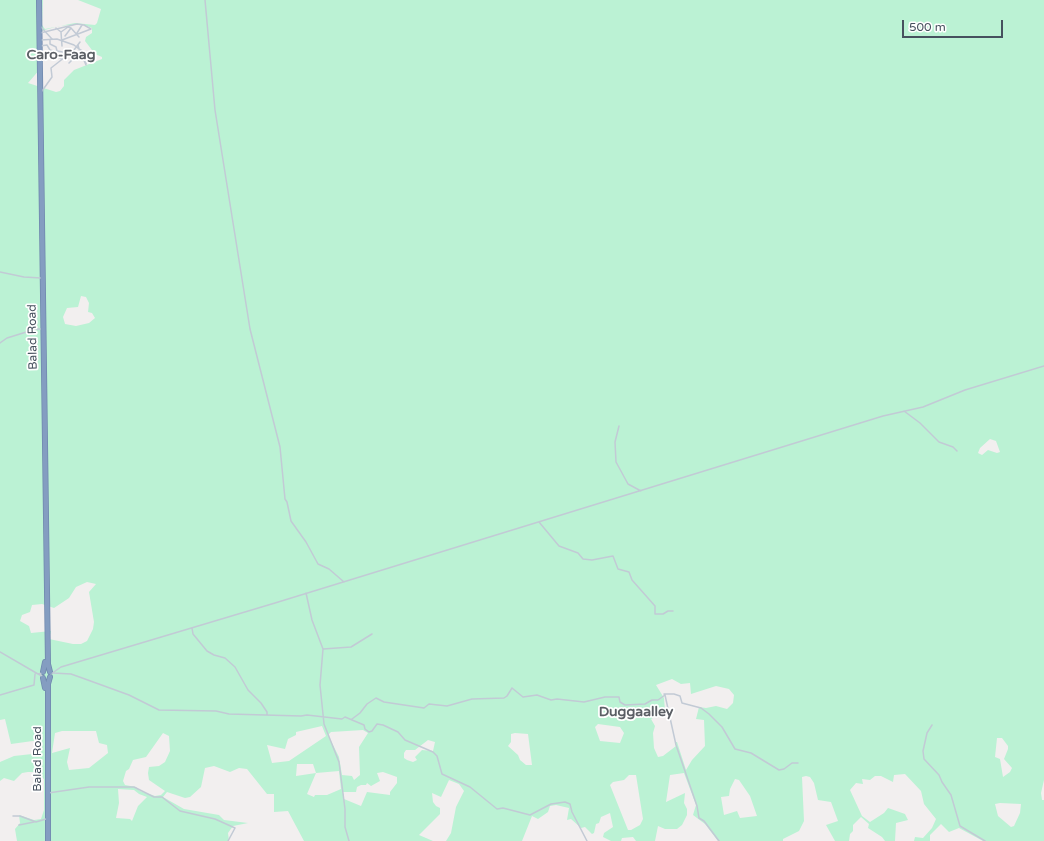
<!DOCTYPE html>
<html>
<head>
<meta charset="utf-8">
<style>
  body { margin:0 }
  #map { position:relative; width:1044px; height:841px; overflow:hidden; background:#f2efef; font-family:"Varela Round",sans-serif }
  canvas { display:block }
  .scale { position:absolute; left:902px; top:20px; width:101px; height:18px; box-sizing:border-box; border:2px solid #46515e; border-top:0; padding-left:5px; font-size:12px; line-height:14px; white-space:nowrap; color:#46515e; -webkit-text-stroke:3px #fff; paint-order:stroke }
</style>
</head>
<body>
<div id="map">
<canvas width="1044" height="841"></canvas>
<div class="scale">500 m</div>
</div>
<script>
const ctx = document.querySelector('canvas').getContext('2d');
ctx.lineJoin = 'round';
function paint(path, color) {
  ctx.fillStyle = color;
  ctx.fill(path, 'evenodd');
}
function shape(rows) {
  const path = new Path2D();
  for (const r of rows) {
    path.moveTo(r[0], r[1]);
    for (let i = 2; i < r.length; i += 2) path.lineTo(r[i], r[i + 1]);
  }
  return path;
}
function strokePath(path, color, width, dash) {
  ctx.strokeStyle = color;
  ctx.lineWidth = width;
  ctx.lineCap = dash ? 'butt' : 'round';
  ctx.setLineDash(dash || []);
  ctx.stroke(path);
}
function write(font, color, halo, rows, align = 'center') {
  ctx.font = font + ' "Varela Round",sans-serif';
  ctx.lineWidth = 3.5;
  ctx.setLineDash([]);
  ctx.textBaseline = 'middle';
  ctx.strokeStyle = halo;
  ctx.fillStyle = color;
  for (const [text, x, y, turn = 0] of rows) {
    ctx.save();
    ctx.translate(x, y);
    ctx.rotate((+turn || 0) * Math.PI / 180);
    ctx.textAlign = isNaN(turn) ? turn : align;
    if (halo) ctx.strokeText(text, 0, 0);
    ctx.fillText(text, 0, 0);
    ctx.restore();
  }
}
const green = shape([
  [0,0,43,0,42,25,45,29,75,23,95,25,97,23,101,9,78,0,1044,0,1044,780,1041,793,1042,800,1044,800,1044,841,983,841,959,828,949,832,941,824,930,835,930,841,914,841,915,837,923,838,932,828,936,819,924,804,921,791,905,774,894,775,893,782,881,776,875,776,870,780,862,779,863,784,856,783,850,790,862,816,870,822,884,813,888,808,905,814,908,820,896,823,895,841,885,841,882,837,868,828,869,824,861,817,853,825,853,831,850,834,849,841,835,841,826,825,838,821,831,802,818,800,814,783,810,777,806,776,802,777,804,821,799,831,783,839,783,841,718,841,705,824,693,815,696,805,684,773,670,775,666,802,685,793,684,803,687,809,687,815,682,825,677,829,665,829,658,826,655,841,636,841,633,837,622,838,621,841,611,841,603,837,604,833,613,827,610,813,601,817,599,823,596,824,594,833,592,834,585,827,581,828,571,819,567,820,569,808,556,805,550,806,548,812,538,819,532,816,522,841,446,841,451,833,456,807,464,791,459,784,449,780,441,797,432,793,433,802,436,806,440,808,440,814,419,835,433,841,304,841,288,811,274,812,274,794,267,794,247,769,239,768,230,772,214,766,205,768,201,787,190,797,185,798,167,792,163,797,184,809,219,815,224,820,248,823,233,826,228,833,229,841,17,841,15,829,20,823,19,815,34,820,41,819,44,810,44,779,34,772,28,772,22,773,14,781,4,778,0,781,0,762,14,756,41,753,40,740,11,744,5,719,0,720],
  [82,24,92,28,92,33,86,37,85,41,95,54,102,57,102,59,74,70,64,80,64,86,60,91,56,92,28,83,41,68,41,31,59,26],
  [81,296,86,297,89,303,88,312,92,313,95,318,89,323,76,326,65,324,63,317,67,308,78,307],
  [990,439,996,441,1000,452,997,453,988,450,982,455,978,453,980,448],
  [87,582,96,584,89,592,94,622,93,629,87,641,81,644,73,644,49,639,51,631,31,633,29,626,20,621,22,615,30,612,32,605,42,604,54,608,69,598,76,587],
  [672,679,681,684,690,683,691,694,716,686,729,689,734,695,733,703,727,709,716,706,706,708,699,707,696,719,704,720,705,746,692,760,686,770,677,742,675,742,676,746,663,756,658,757,654,748,653,733,655,726,651,719,665,711,664,698,656,685],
  [598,724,620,727,624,733,620,743,600,741,595,727],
  [322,726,326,736,289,761,272,763,267,745,285,749,288,739,296,735,296,732],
  [363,730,368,733,359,747,360,775,354,780,352,776,342,775,339,757,328,735,331,732],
  [62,731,96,731,99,743,107,745,108,753,89,768,69,770,67,762,70,748,52,753,55,733],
  [163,733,169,736,170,751,165,762,159,766,149,767,148,773,149,780,165,791,161,795,155,796,140,791,136,787,125,785,123,781,126,771,129,769,133,760,146,757],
  [515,733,528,734,532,765,526,765,520,760,518,755,508,746,511,742,511,734],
  [997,738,1002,738,1008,746,1008,749,1004,759,1012,768,1010,772,1003,777,1000,759,995,757],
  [428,740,435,742,433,751,422,750,415,757,417,760,413,762,407,760,404,758,404,753,406,750,415,750],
  [297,764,313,764,316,773,296,776],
  [339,771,341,789,327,795,315,795,314,797,307,794,316,773],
  [383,772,397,777,397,783,390,792,390,795,367,792,361,806,344,799,343,792,356,792,357,787,361,785,366,785,367,783,371,786,380,781,377,773],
  [629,775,636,775,643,819,640,825,631,830,628,830,610,785,613,782,624,780],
  [735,779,739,780,750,796,757,816,740,818,737,811,724,815,721,797,729,796,730,789],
  [118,789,134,790,139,794,147,797,138,806,132,821,130,819,116,818,119,803],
  [1000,803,1021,804,1020,813,1014,826,1011,827,998,816,995,804]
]);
const street = shape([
  [205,0,215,110,250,329,280,447,285,499,287,502,291,521,306,542,318,564,329,569,344,582],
  [41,27,52,39],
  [56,28,61,32,68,27,71,28,79,37],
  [61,32,62,46],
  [40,33,77,24,84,25,91,29],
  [77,33,82,25],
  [65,36,71,28],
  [41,40,57,39,74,45,79,49,86,65],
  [50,40,50,44,56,47,57,51],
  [62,40,91,29],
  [78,45,79,49,87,54],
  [40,46,47,45,50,50,57,52],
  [50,50,51,56],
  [55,51,55,56,62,59],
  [57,51,63,52,65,58],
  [73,59,87,54],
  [69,63,74,58,74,50],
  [86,64,87,54],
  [42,91,52,77,51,68,74,50,80,42],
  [0,272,24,277,41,278],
  [0,343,7,338,36,329,40,329],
  [904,411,920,423,939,442,953,447,957,451],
  [619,426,615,442,616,462,628,484,641,491],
  [539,522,559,546,578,553,583,559,592,560,613,556,618,569,629,572,632,580,655,606,655,614,663,614,668,611,673,611],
  [306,593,312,620,323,649,320,685,324,724,339,762,345,809,345,827,349,841],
  [192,628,193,634,207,651,214,655,225,658,235,667,248,690,261,703,267,712,267,715],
  [323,649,351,647,372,634],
  [0,652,38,674],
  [42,673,38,674,42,676],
  [53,673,71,674,85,679,129,695,159,710,216,711,229,714,301,716,307,715,342,719,345,717,364,725,365,729,369,732,372,731,377,724,383,725,398,732,405,740,433,752,437,756,442,774,470,787,497,809,503,808,530,815,551,804,565,802,570,804,572,812,587,841],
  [51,674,61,667,275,603,883,416,923,407,965,390,1044,366],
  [0,695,34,685,35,674],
  [665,695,676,745,697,806,699,818,704,821,719,841],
  [352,719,360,713,367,704,376,698,384,702,424,708,429,704,447,706,472,699,504,698,507,696,512,688,523,697,537,695,551,700,557,699,584,702,605,697,619,697,620,702,625,705,645,704,652,700,658,700,665,695,664,694,674,694,680,696,682,703,701,708,709,714,722,727,735,749,751,753,779,770,784,769,792,763,798,763],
  [932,725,927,733,923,751,924,759,939,775,942,782,951,795,960,826,985,841],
  [48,793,89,787,134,787,154,797,162,797,180,811,215,819,235,828,228,841],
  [13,816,20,816,36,822,46,819],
  [19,825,34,822]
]);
const highway = shape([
  [39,0,48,664,50,672],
  [43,672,45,662],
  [43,678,45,688],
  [48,841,48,684,50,677]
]);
const streetNames = [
  ["Balad Road",33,337,-91],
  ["Balad Road",38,759,-90]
];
const quarterNames = [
  ["Caro-Faag",61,55],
  ["Duggaalley",636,712]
];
paint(green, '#bbf2d4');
strokePath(highway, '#6f88ad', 6);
strokePath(street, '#c2cad5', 1.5);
strokePath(highway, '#849dc1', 4.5);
write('12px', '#46515e', '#fff', streetNames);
write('bold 14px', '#5b5f65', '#fff', quarterNames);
</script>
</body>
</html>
